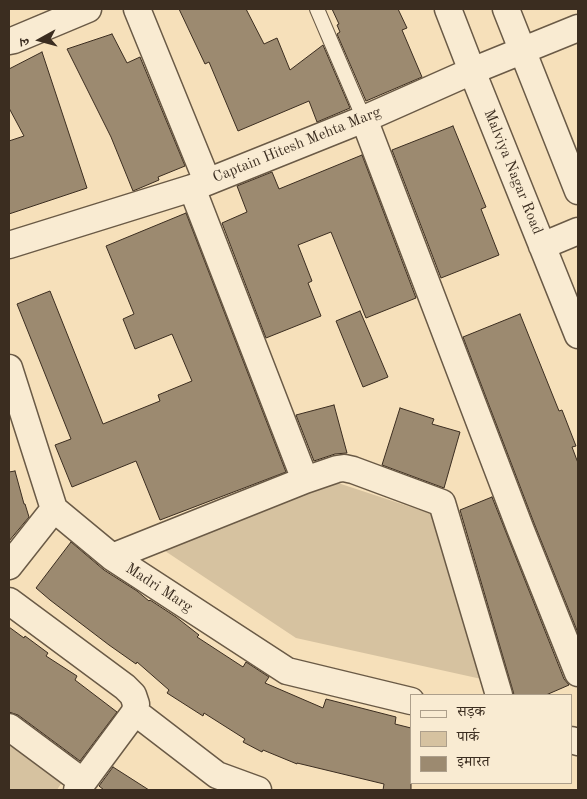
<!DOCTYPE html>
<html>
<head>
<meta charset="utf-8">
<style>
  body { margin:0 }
  #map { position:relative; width:587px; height:799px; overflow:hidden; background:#f6e0ba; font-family:"Old Standard TT","Noto Serif Devanagari",serif }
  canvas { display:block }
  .frame { position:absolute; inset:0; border:10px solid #3b2d20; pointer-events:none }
  .legend { position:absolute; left:410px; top:694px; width:162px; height:90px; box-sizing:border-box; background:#f9ebd2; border:1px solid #ad9f8b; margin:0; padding:6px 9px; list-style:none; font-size:15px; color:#3b2d20 }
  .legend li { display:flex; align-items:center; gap:10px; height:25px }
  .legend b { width:25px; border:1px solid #ad9f8b }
  .north { position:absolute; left:15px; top:15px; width:50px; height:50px; -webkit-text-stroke:4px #f9ebd2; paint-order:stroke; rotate:263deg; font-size:14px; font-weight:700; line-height:20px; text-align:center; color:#3b2d20 }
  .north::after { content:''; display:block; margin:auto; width:18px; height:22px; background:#3b2d20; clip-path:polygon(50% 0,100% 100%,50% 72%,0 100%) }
</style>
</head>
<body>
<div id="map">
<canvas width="587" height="799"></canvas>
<div class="frame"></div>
<ul class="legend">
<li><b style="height:6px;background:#f9ebd2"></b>सड़क</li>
<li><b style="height:14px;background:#d6c2a0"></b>पार्क</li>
<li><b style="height:14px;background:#9c8a70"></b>इमारत</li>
</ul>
<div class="north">उ</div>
</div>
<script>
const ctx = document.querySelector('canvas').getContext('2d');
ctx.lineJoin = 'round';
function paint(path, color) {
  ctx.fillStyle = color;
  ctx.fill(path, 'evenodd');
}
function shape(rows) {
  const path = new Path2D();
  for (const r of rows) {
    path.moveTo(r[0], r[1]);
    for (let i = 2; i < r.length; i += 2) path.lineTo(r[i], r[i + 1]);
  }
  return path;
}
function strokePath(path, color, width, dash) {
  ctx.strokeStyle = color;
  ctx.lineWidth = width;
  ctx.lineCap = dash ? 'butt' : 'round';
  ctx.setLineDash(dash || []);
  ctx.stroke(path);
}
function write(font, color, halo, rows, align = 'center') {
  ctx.font = font + ' "Old Standard TT",serif';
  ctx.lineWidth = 4;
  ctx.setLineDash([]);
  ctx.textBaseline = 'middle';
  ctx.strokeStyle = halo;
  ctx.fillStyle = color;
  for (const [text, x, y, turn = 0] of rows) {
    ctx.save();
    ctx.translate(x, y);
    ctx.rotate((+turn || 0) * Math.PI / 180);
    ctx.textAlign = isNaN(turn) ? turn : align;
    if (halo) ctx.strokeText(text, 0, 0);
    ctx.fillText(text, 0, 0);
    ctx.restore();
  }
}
const green = shape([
  [335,482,435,515,495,682,296,638,156,545],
  [9,695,84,747,57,790,9,790]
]);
const building = shape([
  [179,9,246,9,264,44,277,38,290,70,323,45,350,108,317,122,309,101,238,131,209,62,205,64,179,9],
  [332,9,398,9,407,28,402,30,422,77,366,101,337,34,340,32,337,25,339,24,332,9],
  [112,34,127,63,140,57,185,166,158,177,159,180,133,191,111,137,67,49,112,34],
  [42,52,87,188,9,214,9,141,24,136,9,108,9,69,42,52],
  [453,126,486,207,481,209,499,255,441,278,392,150,453,126],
  [362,155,416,298,366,318,331,232,298,245,312,281,308,283,321,316,266,338,222,223,247,212,237,186,272,172,279,189,362,155],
  [186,213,286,472,160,520,136,461,72,487,55,445,71,439,17,304,50,291,103,424,160,401,158,395,192,381,172,334,135,349,123,319,134,314,106,246,186,213],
  [360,311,388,377,363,387,336,321,360,311],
  [520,314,559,411,562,410,576,446,572,447,578,463,578,633,534,523,463,337,520,314],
  [334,405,347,453,335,454,314,461,296,415,334,405],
  [400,408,434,419,432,424,460,432,444,488,382,465,400,408],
  [15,471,24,504,25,504,29,517,9,541,9,472,15,471],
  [492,497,564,679,569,685,546,695,514,695,513,691,460,510,492,497],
  [71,542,104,570,137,591,149,601,150,600,176,617,199,635,197,637,243,667,246,662,269,677,265,683,323,708,326,699,396,717,395,724,411,728,411,790,383,790,384,784,297,763,297,764,263,750,262,752,243,742,245,739,204,713,203,716,167,693,169,690,137,662,136,664,109,645,50,600,36,588,71,542],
  [9,627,24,638,25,636,48,653,46,656,77,676,75,680,117,712,80,761,18,715,9,712,9,627],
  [113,767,149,790,104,790,99,786,113,767]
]);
const lane = shape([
  [317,9,364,119]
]);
const street = shape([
  [137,9,207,181],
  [448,9,472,71,578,335],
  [506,9,578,191],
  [9,41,14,40,88,9],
  [364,119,520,528,578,673],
  [192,188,305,480],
  [9,245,192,188,364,119,472,71,578,28],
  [542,246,578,231],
  [9,368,54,509,112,557,287,671,411,701],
  [112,557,305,480,337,469,344,468,353,470,442,503,499,695],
  [9,566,54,509],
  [9,601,125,687,133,695,136,704,135,712,83,782],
  [135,712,217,775,258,790],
  [9,727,83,782,77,790],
  [571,740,578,742]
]);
const streetNames = [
  ["Captain Hitesh Mehta Marg",297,145,-22],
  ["Malviya Nagar Road",513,172,68],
  ["Madri Marg",159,588,33]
];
paint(green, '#d6c2a0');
paint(building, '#9c8a70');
strokePath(building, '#3b2d20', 1);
strokePath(lane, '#6a5a46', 16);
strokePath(street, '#6a5a46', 29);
strokePath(lane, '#f9ebd2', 14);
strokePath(street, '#f9ebd2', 26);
write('15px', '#3b2d20', '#f9ebd2', streetNames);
</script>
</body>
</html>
